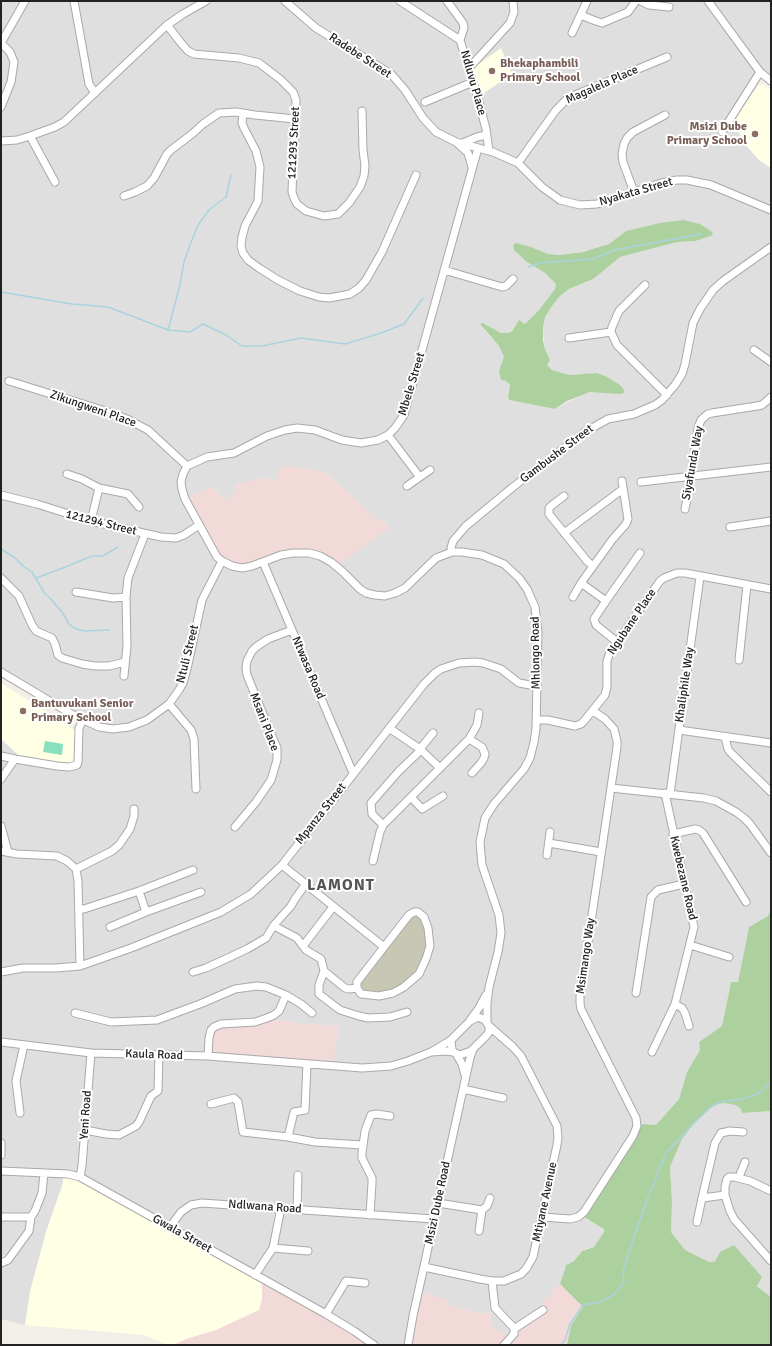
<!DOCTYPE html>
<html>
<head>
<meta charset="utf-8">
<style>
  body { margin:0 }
  #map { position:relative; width:772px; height:1346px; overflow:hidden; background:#f2efe9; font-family:Signika,sans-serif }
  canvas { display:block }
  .frame { position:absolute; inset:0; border:2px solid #222; pointer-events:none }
</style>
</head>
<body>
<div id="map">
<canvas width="772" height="1346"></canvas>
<div class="frame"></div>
</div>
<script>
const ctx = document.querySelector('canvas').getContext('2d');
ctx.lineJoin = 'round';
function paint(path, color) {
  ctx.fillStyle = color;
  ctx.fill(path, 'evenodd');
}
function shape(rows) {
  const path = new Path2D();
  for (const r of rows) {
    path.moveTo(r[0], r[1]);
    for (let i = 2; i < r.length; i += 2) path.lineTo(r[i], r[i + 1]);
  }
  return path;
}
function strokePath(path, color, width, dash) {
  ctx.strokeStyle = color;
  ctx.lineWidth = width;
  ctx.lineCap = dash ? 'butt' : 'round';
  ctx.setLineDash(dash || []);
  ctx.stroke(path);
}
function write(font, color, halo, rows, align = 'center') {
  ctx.font = font + ' Signika,sans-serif';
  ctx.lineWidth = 4;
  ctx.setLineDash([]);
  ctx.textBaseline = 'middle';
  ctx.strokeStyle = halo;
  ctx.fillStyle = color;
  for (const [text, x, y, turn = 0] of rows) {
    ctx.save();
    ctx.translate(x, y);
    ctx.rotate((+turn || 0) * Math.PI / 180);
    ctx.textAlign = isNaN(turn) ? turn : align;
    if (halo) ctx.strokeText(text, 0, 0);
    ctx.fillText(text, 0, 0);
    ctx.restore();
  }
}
const residential = shape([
  [1,1,771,1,771,81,760,72,732,122,736,125,744,143,759,160,771,168,771,909,768,916,749,927,738,983,731,982,722,1026,699,1042,700,1050,687,1072,679,1099,656,1125,580,1216,604,1229,603,1235,594,1247,585,1249,580,1253,574,1261,569,1263,565,1269,560,1284,553,1290,552,1295,545,1300,542,1311,511,1338,489,1325,492,1312,482,1314,461,1309,447,1305,448,1300,404,1345,374,1345,63,1174,63,1183,46,1232,30,1292,25,1325,1,1319,1,739,24,760,57,765,82,721,1,672],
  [626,231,695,241,677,242,620,257,602,272,593,279,569,289,559,297,552,306,545,317,543,328,545,349,550,360,546,365,552,370,569,375,597,373,605,376,598,392,590,392,582,395,555,409,509,400,508,397,510,384,507,381,504,357,499,346,484,330,483,323,501,333,509,333,511,331,519,320,525,325,539,310,555,289,556,284,545,273,527,262,513,245,516,244,531,247,548,254,559,255,583,252,594,249,609,244],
  [325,472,380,522,382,520,389,528,186,499,212,487,225,501,237,489,236,485,263,478,277,480],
  [267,1019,303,1024,338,1026,333,1066],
  [725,1103,735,1105,740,1108,742,1113,771,1111,771,1297,757,1285,734,1245,720,1252,715,1261,713,1262,709,1262,685,1250,671,1232,672,1202,670,1167,682,1139,695,1122,711,1107,719,1104]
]);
const commercial = shape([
  [286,466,325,472,380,522,383,519,389,528,337,566,331,562,293,553,242,568,222,561,186,499,192,495,212,487,225,501,237,489,236,484,263,478,277,480,279,471],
  [267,1019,303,1024,338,1026,333,1066,208,1057,214,1027],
  [262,1278,374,1345,173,1345,262,1299],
  [560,1284,583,1307,571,1325,567,1345,404,1345,406,1342,419,1291,448,1300,447,1305,482,1314,492,1312,490,1325,511,1338,514,1331,542,1311,540,1307,545,1300,552,1295,553,1290]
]);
const education = shape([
  [501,48,512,74,481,95,473,68],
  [763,84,771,90,771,168,759,160,744,143,736,125,731,122,758,86],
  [1,683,79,733,76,765,24,760,1,739],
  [63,1174,68,1174,262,1278,262,1299,259,1310,216,1330,186,1339,173,1345,167,1345,144,1335,25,1325,30,1292,46,1232,63,1183]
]);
const construction = shape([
  [415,911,429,927,427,960,404,988,369,996,356,985]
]);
const forest = shape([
  [683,220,700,224,711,231,713,234,711,236,695,241,677,242,620,257,602,272,593,279,569,289,559,297,552,306,545,317,543,328,543,341,545,349,550,360,547,365,552,370,569,375,597,373,605,376,620,385,624,390,624,393,620,394,590,392,567,401,555,409,509,400,508,397,510,385,506,381,501,380,499,371,504,357,499,346,480,324,483,323,501,333,509,333,512,331,519,320,525,324,539,310,555,289,556,284,545,273,527,262,514,250,513,245,516,243,531,247,548,254,559,255,583,252,609,244,626,231,660,223],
  [771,909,771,1111,742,1113,740,1108,735,1105,725,1103,719,1104,711,1107,695,1122,682,1139,670,1167,672,1202,671,1232,685,1250,709,1262,713,1262,715,1261,720,1252,734,1245,762,1277,757,1286,771,1297,771,1345,567,1345,571,1325,583,1307,560,1284,565,1269,566,1265,574,1261,582,1251,594,1247,604,1232,604,1229,580,1215,637,1124,656,1125,679,1099,687,1072,700,1050,699,1042,722,1026,731,982,738,982,749,927,768,916]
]);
const pitch = shape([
  [45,741,63,744,62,755,43,752]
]);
const stream = shape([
  [528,267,540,263,593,259,615,250,701,234],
  [1,292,72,304,108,307,168,330,190,332,203,324,226,335,242,346,262,346,301,338,345,344,381,333,404,324,423,298],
  [168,330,180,285,184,262,190,245,198,225,209,210,226,197,231,175],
  [1,549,14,557,23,566,32,572,45,594,50,598,62,612,69,624,74,628,84,631,109,630],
  [36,578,63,568,92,556,103,556,118,547],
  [561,1345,565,1340,570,1324,583,1305,599,1302,615,1294,624,1282,623,1273,628,1254,649,1195,666,1153,695,1122,711,1107,720,1102,742,1099,758,1094,771,1081]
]);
const minor = shape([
  [74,1,89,84,95,93],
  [285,1,316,28,383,69,392,75,405,90,423,118,436,132,456,142,493,152,518,163,542,187,560,200,580,205,597,204,661,183,677,180,687,180,711,185,771,210],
  [400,1,460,40,479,102,486,129,489,151],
  [447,1,463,23,464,28,460,40],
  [641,1,649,5,669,7],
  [708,1,760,72,771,81],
  [581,15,593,20,602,23,628,12,636,1],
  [167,25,181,43,188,51,194,54,239,58,259,63,280,79,293,92,296,100,292,192,294,198,297,204,306,211,324,216,338,214,349,203,360,187,364,176,365,166,363,150,362,111],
  [572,33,587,1],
  [1,43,10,52,14,62,11,82,1,107],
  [1,43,25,1],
  [469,68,510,23,514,12,513,1],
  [425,102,473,82],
  [243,113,242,123,244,128,256,151,260,167,258,201,245,226,242,237,241,246,243,253,248,260,259,268,278,280,300,291,319,297,329,298,350,294,359,288,366,280,382,252,416,175],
  [722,132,760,72],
  [30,136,55,182],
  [1,141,17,140,30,136,55,127,64,122,167,25,183,14,206,1],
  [457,143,468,153,472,167],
  [463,143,477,137,486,135],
  [518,163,556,110,568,98,667,57],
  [634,192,623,162,622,154,624,144,627,138,633,132,665,115],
  [124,196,135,192,147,186,154,178,167,154,171,150,192,134,203,124,219,113,236,112,255,115,295,119],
  [444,270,502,287,506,286,513,279],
  [645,285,619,311,612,327,611,332,617,345,667,395],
  [569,338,611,332],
  [754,350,771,362],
  [9,381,112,413,129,420,148,430,187,466],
  [388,435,419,476],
  [187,466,183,474,181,482,182,489,185,499,217,557,222,561,232,566,242,568,252,566,281,555,293,553,309,553,320,556,331,562,343,572,360,589,366,593,375,595,385,596,395,593,405,588,436,558,452,552,462,552,482,555,504,564,519,578,527,589,535,607,538,632,536,729,534,742,530,758,524,769,494,804,485,818,480,842,482,865,499,915,501,933,498,952,489,987,487,1003,487,1022],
  [187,466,207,457,234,453,267,436,285,430,297,428,315,430,342,440,361,443,378,440,388,435,395,428,404,415,406,408,478,148],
  [67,474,82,479,99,488,128,494,139,507],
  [641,482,771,467],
  [407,486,430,470],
  [1,495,37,504,91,521,161,537,176,538,184,535,199,525],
  [564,496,551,506,549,508,549,514,587,561,593,566],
  [685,509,691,477,698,428,701,420,708,414,712,413,757,406,762,405,771,397],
  [91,521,99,488],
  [730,527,771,521],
  [564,533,623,489],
  [452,552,451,548,453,541,466,526,513,487,585,432,608,419,634,414,655,405,662,400,675,385,682,374,685,364,693,323,700,309,713,290,723,281,771,247],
  [263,562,353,773],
  [1,578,19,596,32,625,36,631,52,638,55,644,58,655,62,658,82,664,95,666,109,666,125,662],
  [581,583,606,601],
  [76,592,113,598,126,597],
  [573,597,581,583,612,540,626,524,628,519,622,481],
  [617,642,596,625,594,619,606,601,640,553],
  [739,660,747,585],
  [1,672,73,715,99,727,113,729,129,727,147,720,169,704,179,690,183,683,187,669,202,600,222,561],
  [124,676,127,646,126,597,128,578,145,534],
  [169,704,191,730,194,739,196,789],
  [536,720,548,720,575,726,581,724,584,721,605,695,607,687,607,661,610,652,660,581,664,578,677,573,685,573,771,589],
  [389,728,420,749,440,768,469,739,477,725,479,713],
  [679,730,771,743],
  [725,737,728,749,730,752,771,792],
  [469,739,482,747,485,754,484,758,481,763,472,773],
  [420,749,433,733],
  [1,756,15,759,57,766,69,767,77,765,78,762,79,728,83,720],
  [1,779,15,759],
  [611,788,704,798,716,801,736,812,744,818,750,824,771,853],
  [670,794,700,577],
  [411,797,422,809,443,796],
  [383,825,372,814,371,803,399,771,421,750],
  [1,826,8,852],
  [235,827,256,802,271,780,277,760,277,748,274,741,247,675,246,668,247,661,252,651,256,647,268,639,292,630],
  [673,834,695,829,699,830,703,833,746,902],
  [549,843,601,852],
  [1,851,17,854,57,856,67,861,76,869,78,881,80,966],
  [547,855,550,832],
  [373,861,380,832,383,825,440,768],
  [282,865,384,947,357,982,357,988,361,994,379,996,393,993,404,987,419,974,426,959,430,946,428,928,424,917,418,912,414,912,409,915,384,947],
  [76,869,112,851,119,845,130,829,134,816,134,809],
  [139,891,146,912,201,892],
  [80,909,84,909,139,891,193,870],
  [274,926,297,938,306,950,321,959,324,971,319,985,319,994,340,1010,359,1016,368,1018,390,1017,407,1012],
  [110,927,146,912],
  [690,945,729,957],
  [303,946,333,907],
  [324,971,345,988,349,989,357,988],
  [1,972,23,968,56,968,80,966,131,948,221,912,251,894,282,865,424,684,435,673,441,669,459,663,475,662,483,663,501,669,519,683,536,686],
  [193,972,206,968,230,957,247,949,266,938,274,925,291,906,295,899,305,885],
  [636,993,651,897,658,890,684,884],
  [675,1004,682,1008,685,1013,689,1026],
  [75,1013,111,1022,157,1020,200,1004,235,989,257,986,266,987,286,995,301,1004,312,1013],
  [470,1020,479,1008,486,995],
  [1,1042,91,1053,208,1056,362,1068,391,1066,408,1061,431,1052,451,1040],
  [431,1052,448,1051,453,1052],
  [652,1052,675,1004,694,927,665,793],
  [457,1055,462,1064,465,1075],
  [208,1056,209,1038,211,1030,214,1027,221,1024,255,1022,267,1018,274,1015,279,1011,286,995],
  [463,1089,503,1098],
  [211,1104,234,1098,238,1102,243,1132,288,1137,315,1142,362,1145],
  [20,1113,16,1081,24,1045],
  [85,1130,106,1134,119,1135,136,1126,139,1122,151,1096,158,1091,159,1054],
  [288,1137,294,1112,305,1110,307,1064],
  [1,1143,1,1155],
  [1,1171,68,1174,80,1177,326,1314,354,1331,374,1345],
  [80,1177,82,1166,91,1053],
  [739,1177,745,1162],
  [771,1191,750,1181,734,1177,729,1177,727,1179,725,1187,725,1195,730,1211,734,1219,771,1261],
  [725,1195,702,1198,715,1143,721,1133,730,1131,743,1132],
  [438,1203,482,1210],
  [297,1210,298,1175],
  [370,1215,372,1183,372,1178,362,1158,362,1153,365,1131,371,1115,377,1114,390,1116],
  [1,1217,31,1217,35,1211,42,1193,44,1173],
  [542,1217,570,1219,578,1217,584,1212,633,1136,637,1126,636,1118,581,1009,580,1003,580,996,617,747,617,741,614,729,605,719,593,711],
  [697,1222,702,1198],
  [170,1227,181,1212,191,1205,202,1203,434,1219],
  [479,1231,482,1210,487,1206,490,1198],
  [273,1248,308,1251],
  [1,1263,8,1260,29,1231,31,1217],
  [424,1267,480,1279,492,1281,504,1281,521,1274,526,1269,533,1257,557,1145,558,1138,557,1126,521,1056,513,1047,489,1026,485,1020,478,1017,470,1021,451,1040,452,1050,455,1053,460,1055,471,1051,487,1035,489,1032,489,1026],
  [255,1275,273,1248,281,1208],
  [492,1281,495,1308,514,1328,514,1334,504,1345],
  [326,1314,346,1281,365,1283],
  [514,1329,543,1310],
  [408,1345,413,1316,462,1094,470,1058,473,1049]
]);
const markers = [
  [492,71,4,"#8d6e63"],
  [755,134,4,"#8d6e63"],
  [23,711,4,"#8d6e63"]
];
const streetNames = [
  ["Radebe Street",360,56,33],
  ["Ndluvu Place",473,83,74],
  ["Magalela Place",602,85,-24],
  ["121293 Street",294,143,-87],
  ["Nyakata Street",636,192,-16],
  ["Mbele Street",412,384,-73],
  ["Zikungweni Place",93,409,19],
  ["Gambushe Street",557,454,-37],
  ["Siyafunda Way",693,463,-80],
  ["121294 Street",101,523,14],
  ["Ngubane Place",632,622,-56],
  ["Mhlongo Road",536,653,-91],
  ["Ntuli Street",188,654,-76],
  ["Ntwasa Road",308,668,67],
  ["Khaliphile Way",685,685,-82],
  ["Msani Place",264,722,69],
  ["Mpanza Street",321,814,-52],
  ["Kwebezane Road",683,878,77],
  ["Msimango Way",586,956,-82],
  ["Kaula Road",154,1055,2],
  ["Yeni Road",86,1115,-86],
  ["Mtiyane Avenue",545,1202,-78],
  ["Msizi Dube Road",438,1203,-78],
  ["Ndlwana Road",265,1207,4],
  ["Gwala Street",182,1234,29]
];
const educationNames = [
  ["Bhekaphambili",500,64],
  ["Primary School",500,78],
  ["Msizi Dube",747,127,"right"],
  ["Primary School",747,141,"right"],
  ["Bantuvukani Senior",31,704],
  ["Primary School",31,718]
];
const districtNames = [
  ["LAMONT",341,886]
];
paint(residential, '#e0dfdf');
paint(commercial, '#f2dad9');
paint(education, '#ffffe5');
paint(construction, '#c7c7b4');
paint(forest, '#add19e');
paint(pitch, '#88e0be');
strokePath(stream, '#aad3df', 1.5);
strokePath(minor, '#a9a9a9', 9);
strokePath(minor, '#fff', 7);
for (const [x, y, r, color] of markers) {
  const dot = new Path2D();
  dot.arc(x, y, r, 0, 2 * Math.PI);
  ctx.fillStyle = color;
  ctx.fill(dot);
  strokePath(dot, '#fff', 1.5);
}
write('12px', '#222', '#fff', streetNames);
write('bold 12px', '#785e54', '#fff', educationNames, 'left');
ctx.letterSpacing = '1px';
write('bold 16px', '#555', '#fff', districtNames);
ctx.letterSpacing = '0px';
</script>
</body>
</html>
